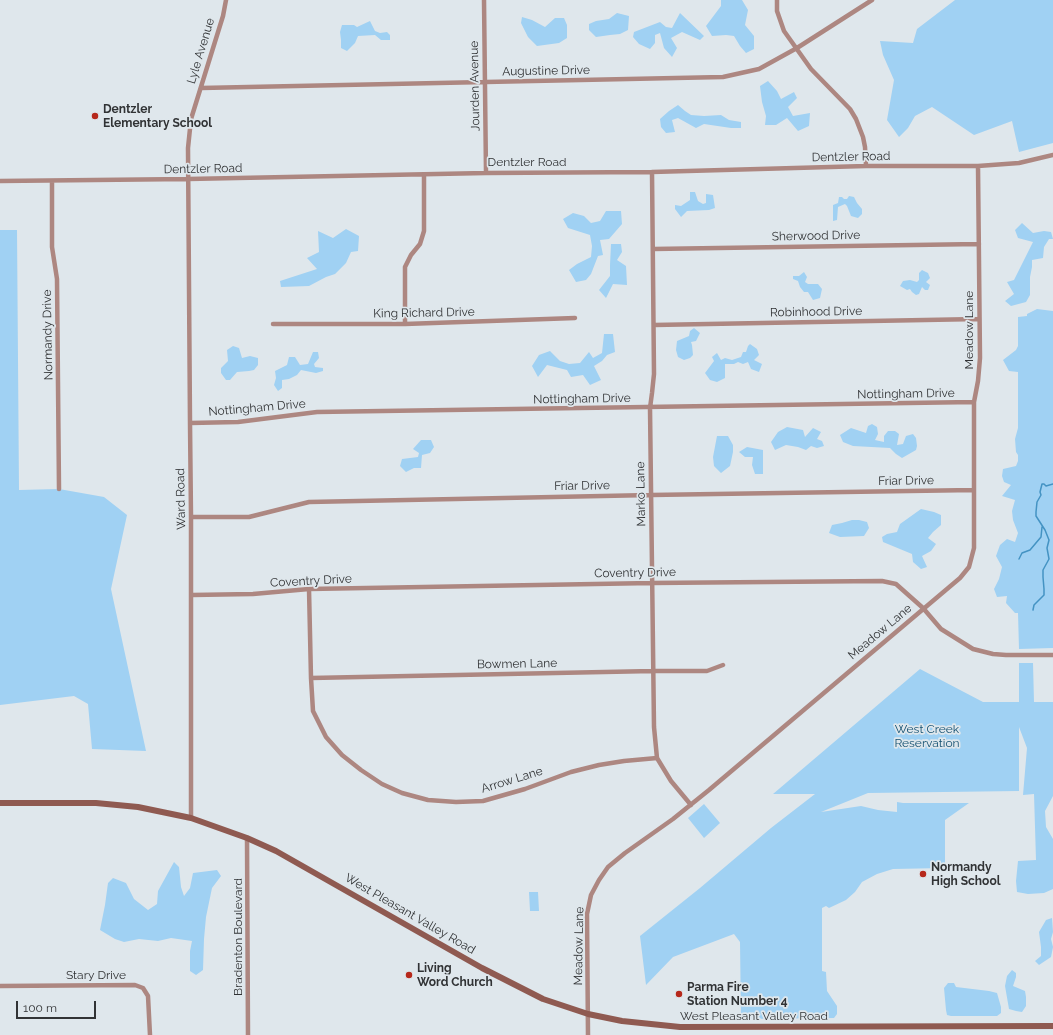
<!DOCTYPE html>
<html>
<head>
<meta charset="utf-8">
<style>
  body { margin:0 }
  #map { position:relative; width:1053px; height:1035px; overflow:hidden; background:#dfe7ec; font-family:Raleway,sans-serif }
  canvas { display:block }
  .scale { position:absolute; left:16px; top:1001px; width:80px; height:18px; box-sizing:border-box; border:2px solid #313335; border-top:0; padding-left:5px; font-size:12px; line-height:14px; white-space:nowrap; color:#313335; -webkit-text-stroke:3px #dfe7ec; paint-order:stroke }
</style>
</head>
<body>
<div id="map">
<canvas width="1053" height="1035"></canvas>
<div class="scale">100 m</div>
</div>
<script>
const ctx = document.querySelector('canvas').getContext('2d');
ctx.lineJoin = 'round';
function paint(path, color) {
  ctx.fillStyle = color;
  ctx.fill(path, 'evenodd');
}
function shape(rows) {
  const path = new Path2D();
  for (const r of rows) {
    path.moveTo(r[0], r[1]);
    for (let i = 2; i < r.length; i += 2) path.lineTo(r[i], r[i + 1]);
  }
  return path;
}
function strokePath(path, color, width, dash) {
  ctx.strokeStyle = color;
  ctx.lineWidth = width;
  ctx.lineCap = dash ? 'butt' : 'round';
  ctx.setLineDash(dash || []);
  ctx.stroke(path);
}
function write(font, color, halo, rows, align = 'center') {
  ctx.font = font + ' Raleway,sans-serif';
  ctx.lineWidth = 3.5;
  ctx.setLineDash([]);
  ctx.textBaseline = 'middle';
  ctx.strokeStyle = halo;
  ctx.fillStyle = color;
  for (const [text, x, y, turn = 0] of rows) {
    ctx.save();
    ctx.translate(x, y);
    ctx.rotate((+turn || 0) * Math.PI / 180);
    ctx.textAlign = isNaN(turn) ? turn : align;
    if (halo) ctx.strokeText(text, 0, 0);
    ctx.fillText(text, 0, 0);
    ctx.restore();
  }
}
const green = shape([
  [721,0,742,0,748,10,745,25,754,36,754,49,746,53,740,46,734,36,726,35,712,36,706,26,721,6],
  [955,0,1053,0,1053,143,1019,152,1012,121,974,135,932,107,915,116,908,128,899,137,887,120,894,80,883,55,880,41,913,43,917,29],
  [617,13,629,16,628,30,620,34,610,35,596,37,589,30,589,24,596,21,609,19],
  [680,13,704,36,700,40,682,32,671,38,677,48,672,57,664,48,660,33,655,35,655,43,650,49,639,44,633,37,634,32,660,22,666,27,672,28],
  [522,17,532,20,545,27,555,18,564,18,567,25,567,38,559,43,537,46,528,37,521,23],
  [370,21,375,31,380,33,387,32,390,35,390,40,381,40,375,35,358,36,355,43,347,51,341,48,341,40,340,32,342,25,354,25,357,27],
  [768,81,777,91,781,99,794,92,797,98,788,107,793,116,810,113,809,126,798,131,787,118,776,125,765,125,766,116,762,102,760,86],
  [678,105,685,111,691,115,704,116,721,115,729,120,741,122,741,128,731,128,704,124,696,128,678,118,672,120,675,132,666,133,661,127,660,119,669,111],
  [690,192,695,192,698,201,703,204,706,203,706,194,713,195,715,208,709,210,687,211,681,217,675,209,675,205,681,206,690,200],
  [849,196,854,197,857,203,862,209,862,214,858,218,851,216,847,206,845,204,838,207,837,220,833,221,833,205,838,203,839,197,842,197,844,199,847,199],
  [606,211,621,211,622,224,609,239,600,240,603,255,598,256,591,274,586,280,576,282,569,270,577,264,591,257,592,246,590,235,568,228,563,219,573,213,584,216,591,223,600,221],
  [1022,223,1033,233,1044,231,1051,232,1053,239,1049,239,1044,247,1043,258,1032,260,1032,267,1030,277,1030,295,1026,302,1011,306,1005,301,1014,294,1007,282,1014,280,1033,242,1018,238,1015,230],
  [346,229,359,236,358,251,351,252,346,263,335,274,326,277,309,286,281,287,280,281,317,269,307,258,319,252,318,231,333,238],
  [0,230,17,230,19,490,59,489,104,497,127,515,111,589,146,751,92,749,88,704,74,696,0,705],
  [611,244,621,244,622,252,617,260,626,266,627,285,613,284,606,298,599,290,610,276,610,265],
  [922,270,928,273,930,278,926,282,930,285,928,290,925,290,922,287,919,294,916,295,912,292,910,289,907,290,900,286,903,281,910,280,917,282,919,280,919,273],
  [804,272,807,277,805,282,808,284,818,284,822,289,820,298,813,300,808,292,804,292,800,287,798,281,793,279,793,276,799,276],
  [1037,309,1053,311,1053,648,1019,649,1018,613,1015,613,1006,603,1007,596,997,597,994,589,999,579,1002,567,996,556,1000,545,1007,539,1015,542,1018,533,1013,520,1012,511,1015,500,1002,496,1011,485,1004,482,1002,476,1003,469,1016,466,1018,461,1018,455,1016,452,1015,439,1018,428,1018,372,1009,371,1003,360,1016,350,1018,346,1018,317,1027,316,1027,314],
  [694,328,700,333,696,341,691,342,692,345,693,355,690,358,684,360,678,357,676,350,677,341,689,336,690,331],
  [604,334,613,334,615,352,607,355,602,361,594,366,601,380,590,385,583,375,571,377,567,370,547,365,538,377,532,366,539,355,550,351,560,361,569,364,580,363,589,352,593,358,602,353],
  [750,344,757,349,759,355,754,360,762,364,759,372,751,369,748,362,743,364,738,362,734,364,725,364,725,378,717,382,710,380,705,373,714,361,712,357,717,353,721,360,725,358,732,360,741,357,743,352,746,352,748,346],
  [233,346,239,348,242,358,250,356,258,358,258,365,254,370,249,371,237,372,230,380,226,380,221,373,221,368,228,361,227,350],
  [313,352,318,352,319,358,314,364,315,367,323,368,323,371,316,373,301,370,297,375,289,379,282,380,282,388,278,391,274,385,276,378,275,371,287,365,289,357,295,357,300,365,308,364],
  [872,424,877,427,878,434,875,440,884,442,884,436,888,431,895,431,899,434,897,445,903,444,906,436,913,434,916,438,917,446,916,450,902,458,896,454,890,448,853,446,843,442,840,435,851,428,866,433,868,426],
  [787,427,803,430,805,437,813,428,821,432,817,439,822,441,824,446,817,448,811,446,806,450,798,447,786,445,775,450,771,442,778,432],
  [717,436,728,436,733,445,733,452,730,466,721,473,714,466,713,457],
  [421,440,431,440,434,447,430,453,422,455,421,468,414,468,406,472,400,466,402,459,418,457,419,453,413,449],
  [747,447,763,450,763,474,755,474,752,465,753,457,745,457,739,452],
  [921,509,934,512,941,515,941,525,933,532,928,538,936,544,931,551,922,556,927,567,921,569,913,562,912,554,883,542,882,537,887,534,897,532,900,524],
  [852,520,859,520,867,522,869,528,864,536,840,537,829,533,832,525,842,523],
  [1019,663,1033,663,1034,702,1053,702,1053,796,1045,811,1046,827,1053,839,1053,889,1044,893,1028,894,1017,892,1016,881,1018,861,1036,860,1034,794,1023,795,1027,748,1019,727,1019,791,868,793,821,812,861,806,878,810,897,812,897,802,903,803,969,803,945,820,945,865,944,868,893,869,877,874,862,882,855,892,846,900,829,908,826,906,822,908,822,971,826,972,827,991,837,1006,837,1014,834,1018,741,1019,740,942,734,934,673,957,646,985,640,936,700,888,771,828,815,794,773,794,920,669,983,702,1019,702],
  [704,804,720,823,704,838,688,818],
  [174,862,179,867,181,887,184,896,190,888,193,873,217,870,221,876,212,888,206,917,204,939,203,970,196,975,190,971,190,951,192,941,171,938,158,941,139,939,124,942,115,939,100,930,105,905,108,883,113,878,126,883,134,899,148,910,157,904,158,891],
  [529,892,538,892,539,911,530,911],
  [1052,918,1053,932,1051,939,1053,947,1051,957,1039,965,1035,961,1041,956,1041,947,1039,932,1046,920],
  [1012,970,1016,973,1016,977,1013,986,1025,991,1026,997,1026,1006,1022,1012,1016,1011,1009,1009,1005,986,1007,976],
  [948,983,954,983,956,987,989,991,997,993,1001,1007,1001,1013,997,1016,951,1016,947,1015,946,1010,944,988]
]);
const stream = shape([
  [1019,559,1022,553,1030,550,1041,537,1042,527],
  [1033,610,1034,605,1044,595,1044,589,1043,577,1043,570,1049,559,1047,548,1049,540,1045,530,1036,516,1036,512,1037,502,1041,495,1040,492,1042,484,1044,484,1046,486,1053,484]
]);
const street = shape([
  [484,0,486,173],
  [777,0,777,11,784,31,811,69,850,109,856,119,863,137,865,147,866,166],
  [201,88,723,77,759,69,797,48,872,0],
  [652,172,654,374,652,393,650,408,654,727,657,758,671,781,691,805],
  [0,181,188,179,486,173,652,172,866,166,978,166,1019,163,1053,155],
  [52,181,52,247,57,279,59,489],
  [653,249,979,244],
  [273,324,405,324,575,318],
  [405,324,405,267,411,255,420,244,424,231,424,175],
  [654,325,979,319],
  [190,423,238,422,317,412,974,402],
  [191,517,249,517,309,502,651,495,974,490],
  [309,589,311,678,313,711,326,737,342,755,361,770,382,784,402,793,428,800,456,802,483,801,525,789,571,772,599,765,624,761,657,758],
  [192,595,253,594,309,589,652,583,882,581,896,584,923,608,941,629,973,649,993,654,1006,655,1053,655],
  [311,678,653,671,707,671,723,665],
  [191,818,191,517,190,423,188,148,191,119,223,16,226,0],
  [247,838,248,1035],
  [0,986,135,985,143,988,148,996,150,1035],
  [588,1035,587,914,591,895,599,880,608,867,625,853,673,819,709,790,960,578,969,567,974,548,974,402,978,381,980,358,978,166]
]);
const secondary = shape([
  [0,803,96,803,138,807,191,818,247,838,276,851,482,968,543,999,588,1014,622,1021,680,1027,1053,1026]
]);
const markers = [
  [95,116,4,"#b6281b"],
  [923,874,4,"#b6281b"],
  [409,975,4,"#b6281b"],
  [679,994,4,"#b6281b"]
];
const streetNames = [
  ["Lyle Avenue",201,51,-73],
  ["Augustine Drive",546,71,-1],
  ["Jourden Avenue",475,86,-91],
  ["Dentzler Road",851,157,-1],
  ["Dentzler Road",527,162],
  ["Dentzler Road",203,169,-1],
  ["Sherwood Drive",816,236,-1],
  ["Robinhood Drive",816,312,-1],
  ["King Richard Drive",424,313,-1],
  ["Meadow Lane",969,330,-90],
  ["Normandy Drive",48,335,-91],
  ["Nottingham Drive",906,394,-1],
  ["Nottingham Drive",582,399,-1],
  ["Nottingham Drive",257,408,-5],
  ["Friar Drive",906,481,-1],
  ["Friar Drive",582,486,-1],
  ["Marko Lane",641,494,-91],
  ["Ward Road",181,499,-91],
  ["Coventry Drive",635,573,-1],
  ["Coventry Drive",311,581,-3],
  ["Meadow Lane",880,632,-40],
  ["Bowmen Lane",517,664,-1],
  ["Arrow Lane",512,780,-17],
  ["West Pleasant Valley Road",410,914,30],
  ["Bradenton Boulevard",238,937,-90],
  ["Meadow Lane",579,946,-89],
  ["Stary Drive",96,975],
  ["West Pleasant Valley Road",754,1016]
];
const poiNames = [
  ["Dentzler",103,109],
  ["Elementary School",103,123],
  ["Normandy",931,867],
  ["High School",931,881],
  ["Living",417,968],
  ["Word Church",417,982],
  ["Parma Fire",687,987],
  ["Station Number 4",687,1001]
];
const parkNames = [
  ["West Creek",927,729],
  ["Reservation",927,743]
];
paint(green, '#a0d1f3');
strokePath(stream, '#4493c3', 1.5);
strokePath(street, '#ad8781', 4.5);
strokePath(secondary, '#8f5a51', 6);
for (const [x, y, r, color] of markers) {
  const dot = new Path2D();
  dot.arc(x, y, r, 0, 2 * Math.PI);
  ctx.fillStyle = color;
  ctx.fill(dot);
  strokePath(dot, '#dfe7ec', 1.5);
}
write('12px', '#313335', '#dfe7ec', streetNames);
write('bold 12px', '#313335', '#dfe7ec', poiNames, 'left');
write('12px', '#135071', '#dfe7ec', parkNames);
</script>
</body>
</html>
